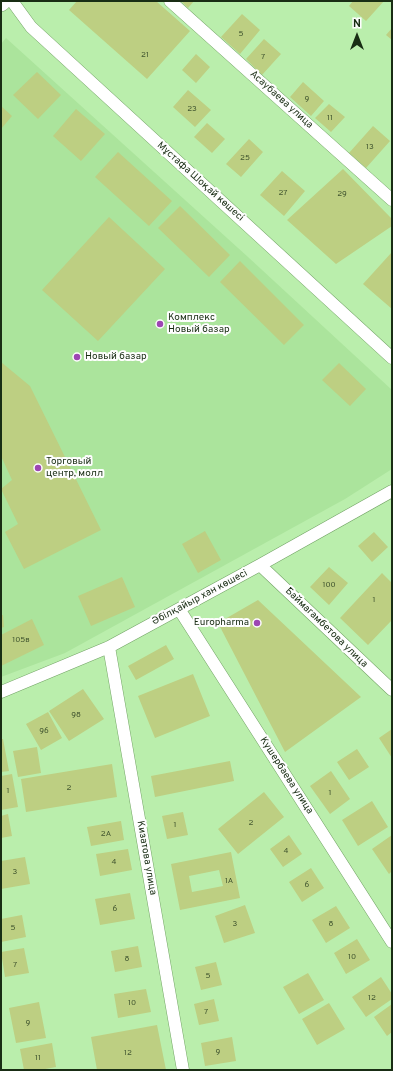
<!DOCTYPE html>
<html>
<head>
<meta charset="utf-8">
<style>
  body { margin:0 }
  #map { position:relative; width:393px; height:1071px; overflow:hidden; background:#baeeac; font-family:Overpass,sans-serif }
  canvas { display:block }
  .frame { position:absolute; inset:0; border:2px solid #192d14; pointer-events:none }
  .north { position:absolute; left:337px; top:16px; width:40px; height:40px; -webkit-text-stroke:3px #fefefe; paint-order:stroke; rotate:0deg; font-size:11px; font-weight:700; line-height:16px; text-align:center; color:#192d14 }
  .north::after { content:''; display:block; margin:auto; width:14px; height:18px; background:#192d14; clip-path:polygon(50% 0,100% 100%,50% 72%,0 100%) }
</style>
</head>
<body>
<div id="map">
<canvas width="393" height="1071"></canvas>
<div class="frame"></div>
<div class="north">N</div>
</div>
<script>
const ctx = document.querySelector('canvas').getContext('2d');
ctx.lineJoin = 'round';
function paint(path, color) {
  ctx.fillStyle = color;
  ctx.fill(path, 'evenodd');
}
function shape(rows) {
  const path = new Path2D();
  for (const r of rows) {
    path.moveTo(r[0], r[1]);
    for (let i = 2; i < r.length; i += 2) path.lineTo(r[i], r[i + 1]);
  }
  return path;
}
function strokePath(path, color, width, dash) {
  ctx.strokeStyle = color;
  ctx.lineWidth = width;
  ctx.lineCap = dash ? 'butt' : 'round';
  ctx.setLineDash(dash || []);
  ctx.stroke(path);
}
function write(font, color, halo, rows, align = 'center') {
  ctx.font = font + ' Overpass,sans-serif';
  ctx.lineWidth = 4;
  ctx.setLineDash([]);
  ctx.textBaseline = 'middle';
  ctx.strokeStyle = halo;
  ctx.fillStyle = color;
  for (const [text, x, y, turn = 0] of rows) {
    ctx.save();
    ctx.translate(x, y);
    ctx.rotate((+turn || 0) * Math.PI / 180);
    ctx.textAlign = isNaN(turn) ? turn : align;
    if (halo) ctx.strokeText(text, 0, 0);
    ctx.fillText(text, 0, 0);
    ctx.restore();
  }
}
const built = shape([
  [6,38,248,257,392,390,392,469,345,499,65,653,1,677,1,44]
]);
const building = shape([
  [77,1,156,1,190,31,147,79,69,10],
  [181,1,194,1,188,8],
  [353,1,384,1,366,21,349,6],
  [242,14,260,30,240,54,221,37],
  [392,28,392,40,386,35],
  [264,39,281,54,262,75,246,59],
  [196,54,210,67,196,83,182,70],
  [37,72,61,95,38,119,13,95],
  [303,82,324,101,311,116,290,97],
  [188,90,211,110,195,127,173,107],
  [329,104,345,117,331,132,315,118],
  [1,106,12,116,1,129],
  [76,109,105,134,81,161,53,136],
  [207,123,225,139,212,153,194,137],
  [373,126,390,141,366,168,349,153],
  [249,139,263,152,241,177,226,164],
  [118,152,172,201,149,226,95,177],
  [343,169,392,219,392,226,336,264,287,220],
  [282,171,305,191,284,216,260,195],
  [180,206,230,255,209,277,158,228],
  [109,217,165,269,98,341,42,290],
  [392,252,392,309,363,284],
  [240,261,304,325,284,345,220,282],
  [1,362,30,386,101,530,24,569,5,532,18,524,1,489,12,480,1,456],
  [339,363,366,389,350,406,322,380],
  [205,531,221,560,198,573,182,544],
  [374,532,388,547,372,562,358,546],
  [329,567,348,583,329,605,310,587],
  [382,573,392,583,392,620,368,645,340,618],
  [122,577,135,607,91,626,78,596],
  [258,600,361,697,285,752,218,623],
  [1,615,3,615,4,627,1,628],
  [32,619,44,645,1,666,1,635],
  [166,645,174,659,136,680,128,666],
  [193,674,210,716,155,738,138,696],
  [83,689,104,719,69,741,49,711],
  [48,712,62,738,41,750,26,724],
  [392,729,392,758,379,738],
  [1,739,3,739,9,771,1,772],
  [37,747,41,773,18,777,13,751],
  [357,749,369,767,349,780,337,762],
  [230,761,234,781,155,797,151,776],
  [112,764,117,797,26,812,21,779],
  [331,771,350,799,330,814,310,786],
  [12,774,18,807,1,810,1,776],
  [264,792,284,817,238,854,218,829],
  [372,801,388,827,358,846,342,820],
  [183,812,188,835,167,839,162,816],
  [8,814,12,836,1,838,1,816],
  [121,821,124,840,91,846,87,827],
  [289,835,302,854,283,867,270,849],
  [392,835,392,871,389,874,372,849],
  [128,849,132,870,100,876,96,854],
  [231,852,240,898,180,910,171,864],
  [219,870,223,886,192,892,189,876],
  [25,857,30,884,1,889,1,861],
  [311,868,324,888,302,902,289,882],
  [130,893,135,919,100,925,95,899],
  [245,905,255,933,224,943,215,916],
  [336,906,350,928,326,943,312,920],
  [22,915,26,937,1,942,1,919],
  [357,939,370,960,346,974,334,953],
  [138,946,142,967,115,972,111,951],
  [24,948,29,973,5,977,1,952],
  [216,962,222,985,201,990,195,967],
  [308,973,324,1000,299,1014,283,987],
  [381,977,392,994,392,999,366,1017,352,997],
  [146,989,151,1012,118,1018,114,994],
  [214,999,219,1021,199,1025,194,1004],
  [39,1002,46,1038,16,1043,9,1008],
  [329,1003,345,1029,317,1045,302,1019],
  [392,1004,392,1032,387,1036,374,1017],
  [157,1025,166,1070,97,1070,91,1037],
  [232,1037,236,1061,205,1066,201,1043],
  [52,1043,56,1067,40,1070,24,1070,20,1049]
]);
const minor = shape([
  [12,1,31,27,392,358],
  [170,1,392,200],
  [260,565,392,690],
  [179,609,392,942],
  [109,647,183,1070],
  [1,692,109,647,260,565,392,491]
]);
const secondary = shape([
  [1,3,3,1]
]);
const markers = [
  [160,324,4,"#9d46b3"],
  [77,357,4,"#9d46b3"],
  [38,468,4,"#9d46b3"],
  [257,623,4,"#9d46b3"]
];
const numberNames = [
  ["5",241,34],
  ["21",145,55],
  ["7",263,57],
  ["9",307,99],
  ["23",192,109],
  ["11",330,118],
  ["13",370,147],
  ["25",245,158],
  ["27",283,193],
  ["29",342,194],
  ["100",329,585],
  ["1",374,600],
  ["105в",21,640],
  ["98",76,715],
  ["96",44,731],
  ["2",69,788],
  ["1",8,791],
  ["1",330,793],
  ["2",251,823],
  ["1",175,825],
  ["2А",106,834],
  ["4",286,851],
  ["4",114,862],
  ["3",15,872],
  ["1А",229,881],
  ["6",307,885],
  ["6",115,909],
  ["3",235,924],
  ["8",331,924],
  ["5",13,928],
  ["10",352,957],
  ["8",127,959],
  ["7",15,965],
  ["5",208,976],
  ["12",372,998],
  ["10",132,1003],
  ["7",206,1012],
  ["9",28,1023],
  ["9",218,1052],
  ["12",128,1053],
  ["11",38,1058]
];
const streetNames = [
  ["Асаубаева улица",281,100,42],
  ["Мұстафа Шоқай көшесі",200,182,42],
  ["Әбілқайыр хан көшесі",200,598,-28],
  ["Баймагамбетова улица",326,628,44],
  ["Кушербаева улица",286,776,57],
  ["Кизатова улица",146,858,80]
];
const poiNames = [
  ["Комплекс",168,318],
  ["Новый базар",168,330],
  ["Новый базар",85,357],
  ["Торговый",46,462],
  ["центр, молл",46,474],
  ["Europharma",249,623,"right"]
];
paint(built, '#abe49c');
paint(building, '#bdcf82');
strokePath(minor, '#72a365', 13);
strokePath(secondary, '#72a365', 18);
strokePath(minor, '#fff', 12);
strokePath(secondary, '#fff', 17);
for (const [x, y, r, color] of markers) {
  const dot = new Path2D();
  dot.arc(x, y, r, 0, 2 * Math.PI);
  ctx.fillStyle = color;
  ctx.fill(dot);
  strokePath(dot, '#fefefe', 1.5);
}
write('8px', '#425630', null, numberNames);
write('10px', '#192d14', '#fefefe', streetNames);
write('10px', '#192d14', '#fefefe', poiNames, 'left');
</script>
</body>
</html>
